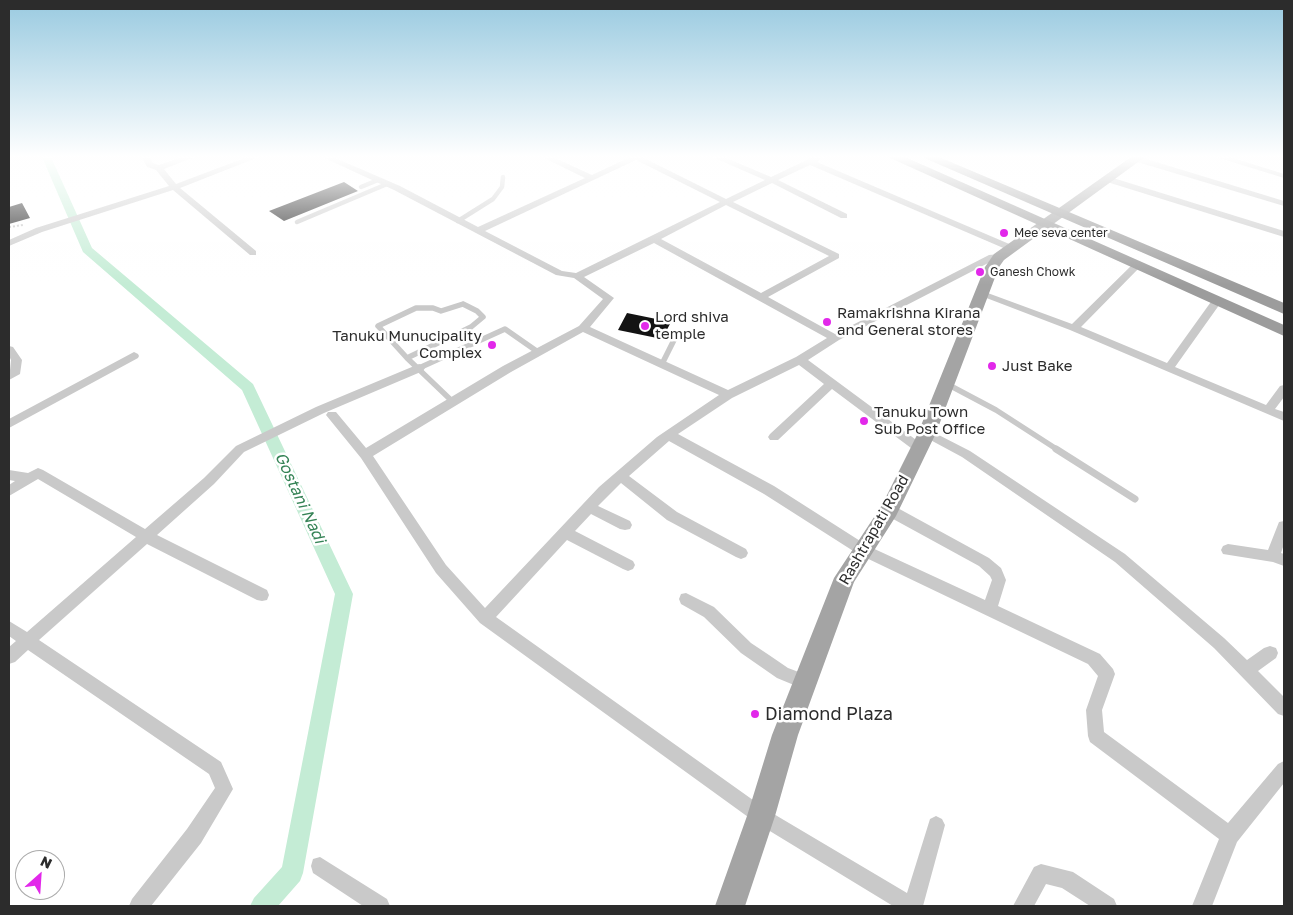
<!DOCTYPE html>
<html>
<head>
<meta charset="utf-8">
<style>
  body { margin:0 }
  #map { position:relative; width:1293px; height:915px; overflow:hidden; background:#fff; font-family:"Golos Text",sans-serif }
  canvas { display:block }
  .frame { position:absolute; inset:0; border:10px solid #2c2c2c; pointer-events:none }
  .north { position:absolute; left:15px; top:850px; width:50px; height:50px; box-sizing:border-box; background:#fff; border:1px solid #ababab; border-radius:50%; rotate:26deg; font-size:14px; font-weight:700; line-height:20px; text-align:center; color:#2c2c2c }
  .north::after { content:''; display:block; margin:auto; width:18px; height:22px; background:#e228ea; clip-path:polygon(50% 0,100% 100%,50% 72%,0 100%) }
</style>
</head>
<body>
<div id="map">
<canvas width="1293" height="915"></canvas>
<div class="frame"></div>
<div class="north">N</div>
</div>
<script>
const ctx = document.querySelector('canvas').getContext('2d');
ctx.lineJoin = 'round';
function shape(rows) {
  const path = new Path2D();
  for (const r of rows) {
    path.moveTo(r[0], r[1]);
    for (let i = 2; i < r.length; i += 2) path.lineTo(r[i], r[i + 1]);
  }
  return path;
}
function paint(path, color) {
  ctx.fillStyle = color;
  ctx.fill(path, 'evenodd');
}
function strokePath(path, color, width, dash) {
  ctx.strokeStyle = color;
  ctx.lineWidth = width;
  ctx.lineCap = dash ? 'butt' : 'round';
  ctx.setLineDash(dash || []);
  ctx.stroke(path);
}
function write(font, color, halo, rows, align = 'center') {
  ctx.font = font + ' "Golos Text",sans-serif';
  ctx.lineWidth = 5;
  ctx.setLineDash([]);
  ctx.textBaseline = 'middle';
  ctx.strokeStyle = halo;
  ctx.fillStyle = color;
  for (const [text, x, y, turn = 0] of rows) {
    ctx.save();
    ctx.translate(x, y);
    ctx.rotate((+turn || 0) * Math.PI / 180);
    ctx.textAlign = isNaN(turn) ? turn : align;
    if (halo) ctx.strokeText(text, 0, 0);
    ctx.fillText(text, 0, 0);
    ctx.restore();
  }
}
const canal = shape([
  [42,157,51,157,92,248,253,384,353,594,303,873,300,881,278,906,250,906,254,898,282,867,335,594,242,390,83,252,42,157]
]);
const building = shape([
  [344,182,358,191,284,221,269,211],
  [22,203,30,218,9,224,9,207],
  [627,313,671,322,662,339,618,330]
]);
const path = shape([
  [9,227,23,225]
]);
const serviceFar2 = shape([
  [361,187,378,180],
  [458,221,493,199,502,187,503,177],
  [297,222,387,184]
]);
const serviceFar1 = shape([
  [463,304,477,311,483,317,471,327,407,358,378,326,416,308,433,308,441,311,463,304],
  [407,358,453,402],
  [662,364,677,334],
  [419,368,505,329,538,352],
  [947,384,996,410,1058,450]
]);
const service = shape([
  [1056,449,1135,499]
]);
const minor = shape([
  [141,157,149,157,153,163,159,165,182,157,195,157,164,169,176,184,247,157,259,157,180,188,256,251,256,255,250,255,173,190,42,232,9,246,9,240,36,228,169,186,156,170,147,167,141,157],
  [322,157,333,157,400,186,478,227,585,178,542,157,553,157,592,175,630,157,642,157,726,199,765,180,712,157,724,157,771,177,813,157,824,157,817,162,1014,246,1014,250,1008,250,810,165,778,180,847,214,847,218,841,218,772,183,733,202,839,254,839,258,768,297,835,334,989,255,999,254,1004,257,994,260,839,340,808,360,923,445,925,448,923,451,915,451,832,389,778,440,770,440,768,437,770,434,824,384,799,365,732,398,678,434,774,486,868,546,985,600,992,580,990,576,979,566,884,514,882,510,884,506,889,505,894,506,989,558,1001,568,1006,580,998,606,1100,654,1113,669,1115,674,1102,710,1104,732,1228,823,1278,764,1284,761,1284,783,1237,842,1212,906,1192,906,1219,839,1090,742,1088,736,1086,710,1098,676,1088,664,858,554,764,494,669,441,629,476,677,512,746,549,748,553,746,557,741,559,736,557,667,520,621,483,598,506,630,521,632,525,630,529,625,530,620,529,591,514,575,531,633,561,635,565,633,569,628,571,623,569,567,540,496,617,767,810,907,893,930,819,936,816,942,819,945,825,923,906,893,906,755,822,480,623,436,573,361,458,326,415,328,412,336,412,366,448,503,366,579,326,603,299,574,278,556,275,394,190,322,157],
  [636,160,720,202,576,273,562,271,485,231,636,160],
  [726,205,829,256,761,293,661,239,726,205],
  [654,243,827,338,796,357,728,390,590,327,614,298,584,277,654,243],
  [583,332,719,395,657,437,599,487,485,608,446,565,373,456,511,372,583,332],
  [1134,157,1140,157,1284,201,1284,206,1134,161,1134,157],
  [1216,157,1230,157,1284,174,1284,178,1216,157],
  [1104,177,1110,177,1284,231,1284,237,1104,181,1104,177],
  [1138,261,1141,262,1141,266,1081,327,1167,363,1213,299,1221,299,1222,301,1175,367,1266,405,1280,386,1284,385,1284,397,1275,409,1284,412,1284,421,1070,330,976,294,981,291,985,292,1072,324,1135,262,1138,261],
  [9,346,13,347,22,360,20,374,9,380,11,360,9,356,9,346],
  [134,352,138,354,139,356,138,358,9,428,9,419,134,352],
  [419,364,423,365,425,368,423,371,324,413,244,452,214,484,157,535,267,590,269,595,267,600,262,601,257,600,147,544,39,640,221,762,233,789,201,843,151,906,129,906,132,899,187,829,215,788,209,774,28,650,15,662,9,664,9,647,16,641,9,636,9,621,27,632,136,537,38,479,9,496,9,485,15,481,9,480,9,470,28,473,38,468,43,470,145,529,204,478,236,446,316,407,419,364],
  [927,429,970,451,1125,554,1224,638,1247,660,1264,648,1270,646,1276,648,1278,653,1276,658,1258,671,1284,697,1284,716,1278,714,1214,648,1115,562,962,457,923,436,921,433,923,430,927,429],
  [1284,521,1284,544,1281,553,1284,554,1284,566,1273,562,1223,554,1221,550,1223,546,1228,544,1268,550,1279,522,1284,521],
  [686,593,714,607,751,643,769,655,788,668,812,677,814,682,812,687,806,690,777,678,741,653,704,617,681,604,679,599,681,594,686,593],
  [320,857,387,899,390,906,363,906,313,873,311,866,313,859,320,857],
  [1041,864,1073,872,1114,899,1117,906,1090,906,1062,888,1046,884,1034,906,1013,906,1034,867,1041,864]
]);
const primary = shape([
  [1131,157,1145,157,1004,260,999,267,936,433,896,516,854,582,798,735,775,816,745,906,715,906,747,816,772,735,834,578,882,505,918,433,985,267,994,254,1131,157]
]);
const trunk = shape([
  [888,157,905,157,1284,325,1284,336,888,157],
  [922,157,939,157,1284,303,1284,314,922,157]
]);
const markers = [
  [1004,233,5,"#e228ea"],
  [980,272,5,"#e228ea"],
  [827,322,5,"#e228ea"],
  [645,326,5,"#e228ea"],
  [492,345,5,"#e228ea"],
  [992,366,5,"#e228ea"],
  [864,421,5,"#e228ea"],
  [755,714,5,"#e228ea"]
];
const farPoinames = [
  ["Mee seva center",1014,233],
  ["Ganesh Chowk",990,272]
];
const poiNames = [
  ["Ramakrishna Kirana",837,313],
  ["and General stores",837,330],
  ["Lord shiva",655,317],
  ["temple",655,334],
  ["Tanuku Munucipality",482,336,"right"],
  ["Complex",482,353,"right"],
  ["Just Bake",1002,366],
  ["Tanuku Town",874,412],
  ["Sub Post Office",874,429]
];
const streetNames = [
  ["Rashtrapati Road",874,530,-60]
];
const waterNames = [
  ["Gostani Nadi",300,498,65]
];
const nearPoinames = [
  ["Diamond Plaza",765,714]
];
paint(canal, '#c4ecd5');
paint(building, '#131313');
strokePath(path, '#c3c3c3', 2, [2, 2]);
strokePath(serviceFar2, '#c9c9c9', 4.5);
strokePath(serviceFar1, '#c9c9c9', 5.5);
strokePath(service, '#c9c9c9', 7);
paint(minor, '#c9c9c9');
paint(primary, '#a4a4a4');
paint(trunk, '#9c9c9c');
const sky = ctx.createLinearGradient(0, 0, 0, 285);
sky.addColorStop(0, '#99cae0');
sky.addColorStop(0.55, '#fff');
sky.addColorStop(1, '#ffffff00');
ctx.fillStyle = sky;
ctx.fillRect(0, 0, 1293, 285);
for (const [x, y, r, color] of markers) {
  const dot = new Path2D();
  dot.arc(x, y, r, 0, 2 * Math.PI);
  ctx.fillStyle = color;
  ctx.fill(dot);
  strokePath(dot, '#fff', 2);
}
write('12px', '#2c2c2c', '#fff', farPoinames, 'left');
write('15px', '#2c2c2c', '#fff', poiNames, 'left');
write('15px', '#2c2c2c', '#fff', streetNames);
write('italic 16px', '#358356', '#fff', waterNames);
write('18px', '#2c2c2c', '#fff', nearPoinames, 'left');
</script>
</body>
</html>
